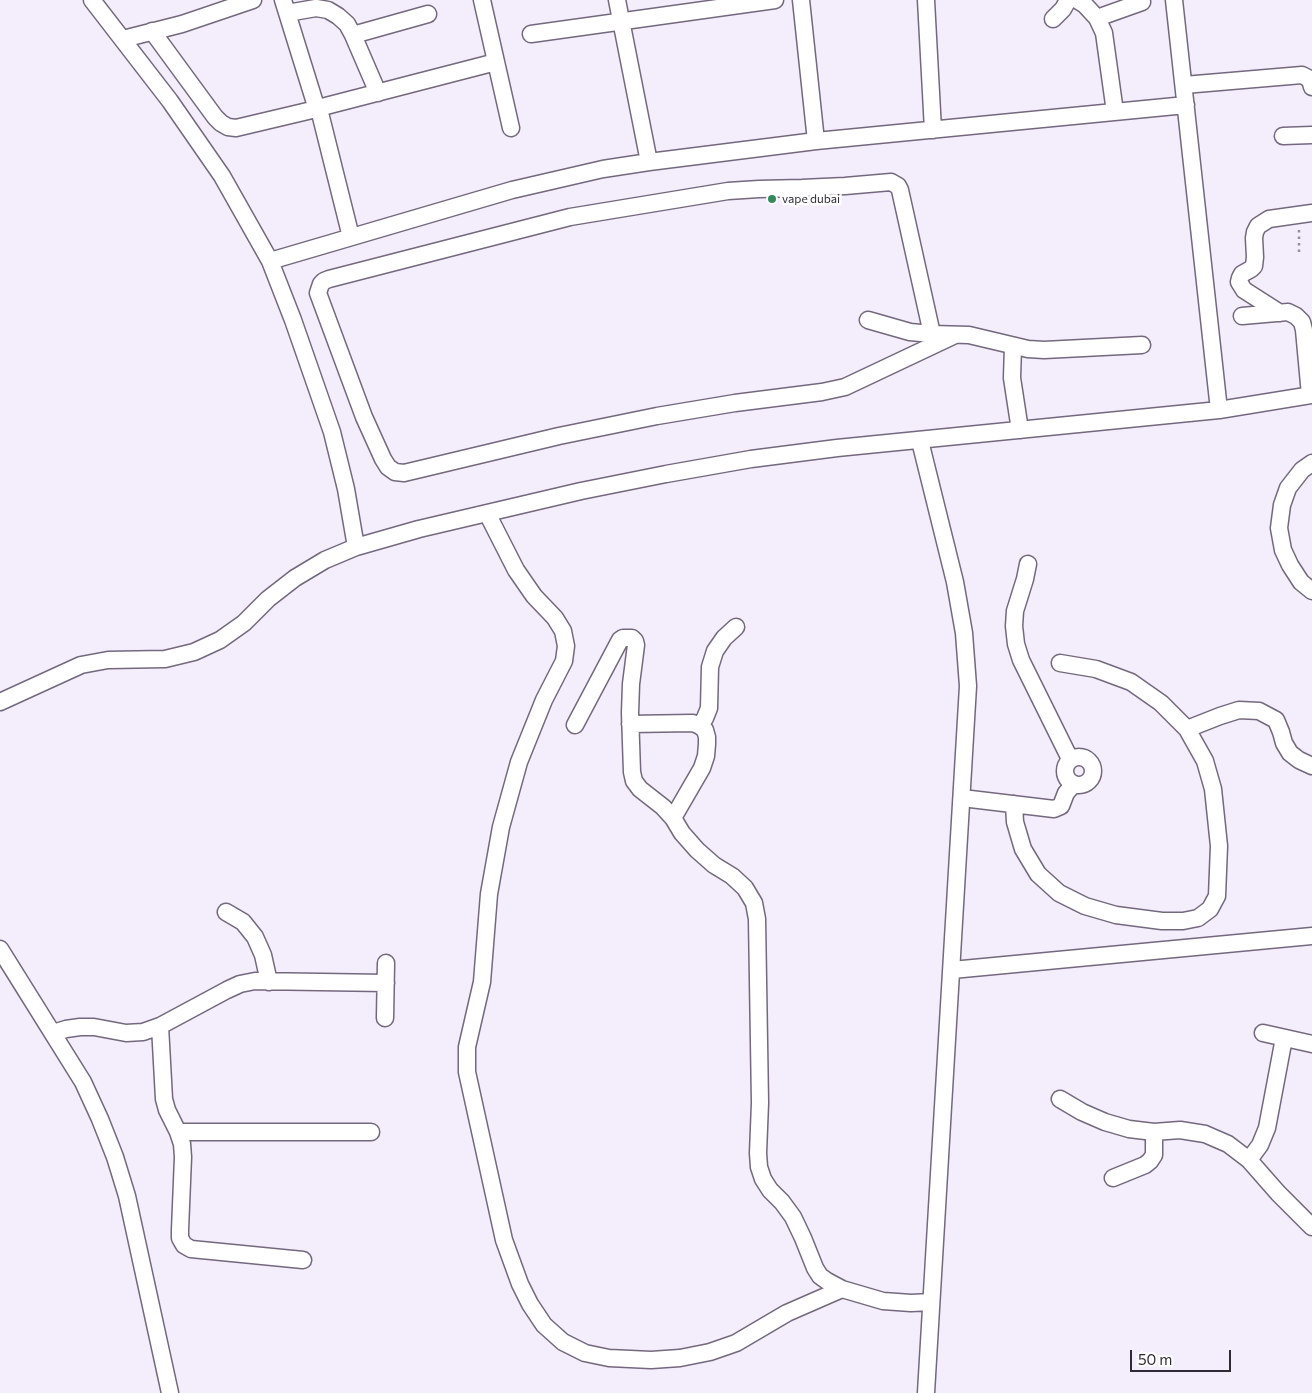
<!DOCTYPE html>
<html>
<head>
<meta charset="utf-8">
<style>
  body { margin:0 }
  #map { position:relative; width:1312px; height:1393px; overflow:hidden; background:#f4edfc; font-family:Commissioner,sans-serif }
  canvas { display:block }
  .scale { position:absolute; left:1130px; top:1350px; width:101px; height:22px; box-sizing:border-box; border:2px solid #2f2a34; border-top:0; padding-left:6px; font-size:15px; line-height:18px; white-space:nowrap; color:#2f2a34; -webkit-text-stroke:4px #fefefe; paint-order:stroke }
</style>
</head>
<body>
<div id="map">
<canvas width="1312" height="1393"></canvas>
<div class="scale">50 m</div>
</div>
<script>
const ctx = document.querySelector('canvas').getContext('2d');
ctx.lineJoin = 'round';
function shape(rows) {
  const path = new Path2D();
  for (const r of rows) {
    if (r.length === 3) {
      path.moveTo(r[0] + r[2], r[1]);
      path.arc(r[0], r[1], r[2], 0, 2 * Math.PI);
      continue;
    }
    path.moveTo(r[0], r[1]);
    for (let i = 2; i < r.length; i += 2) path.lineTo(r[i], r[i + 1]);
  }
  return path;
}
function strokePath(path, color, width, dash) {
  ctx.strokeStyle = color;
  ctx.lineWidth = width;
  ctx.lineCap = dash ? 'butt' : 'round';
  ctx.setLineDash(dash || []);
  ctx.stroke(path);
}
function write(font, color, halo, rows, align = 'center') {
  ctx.font = font + ' Commissioner,sans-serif';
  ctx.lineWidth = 5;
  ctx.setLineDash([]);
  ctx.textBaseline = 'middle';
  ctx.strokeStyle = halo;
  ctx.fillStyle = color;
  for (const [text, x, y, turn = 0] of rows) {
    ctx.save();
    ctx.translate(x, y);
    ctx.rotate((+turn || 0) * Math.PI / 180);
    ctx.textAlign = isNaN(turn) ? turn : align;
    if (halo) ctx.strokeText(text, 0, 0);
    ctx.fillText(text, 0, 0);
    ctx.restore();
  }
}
const path = shape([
  [1299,230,1299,252]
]);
const minor = shape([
  [92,0,170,101,222,176,270,261,293,320,332,432,346,489,356,547],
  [283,0,315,103],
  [482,0,511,128],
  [617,0,649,162],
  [801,0,816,141],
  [926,0,933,130],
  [1077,0,1085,5,1097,18,1104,33,1115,112],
  [1174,0,1219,410],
  [287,13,316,8,328,10,338,16,347,24,353,35,378,93],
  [1097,18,1142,2],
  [1053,19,1063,9,1068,0],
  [152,31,215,117,221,123,228,127,236,128,312,110],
  [531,34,775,0],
  [353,35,428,14],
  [123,39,182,24,253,0],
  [1184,85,1302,75,1308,78,1311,83,1312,87],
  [322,107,496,62],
  [320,113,351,237],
  [1283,136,1312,135],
  [270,261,512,190,603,169,649,162,816,141,1186,105],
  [1280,313,1244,290,1239,282,1240,278,1242,274,1251,269,1254,266,1255,257,1254,238,1255,232,1258,226,1269,219,1312,213],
  [1242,316,1288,312,1296,316,1302,322,1304,330,1310,395],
  [868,320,910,332,932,334,969,335,1028,349,1044,350,1142,345],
  [932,334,900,190,898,186,891,182,845,186,802,188,759,189,728,191,570,217,329,279,324,281,321,284,318,293,364,417,383,459,388,467,395,472,404,473,559,436,657,416,735,403,822,392,845,387,953,336],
  [1013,346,1012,378,1020,430],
  [920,441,955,582,964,633,968,686,926,1393],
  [1312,463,1302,470,1288,488,1282,505,1279,528,1283,550,1290,565,1301,582,1312,591],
  [487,513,516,570,534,596,555,618,563,631,566,646,564,661,544,700,519,762,501,827,489,894,482,982,467,1047,467,1072,504,1240,520,1284,530,1304,544,1325,563,1342,585,1353,609,1358,651,1360,680,1358,710,1352,736,1343,787,1313,842,1289],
  [1028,564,1025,579,1015,611,1014,626,1016,644,1021,660,1070,759],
  [0,702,81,665,108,660,165,659,194,652,220,640,244,623,268,599,295,578,325,560,356,547,419,529,581,491,666,474,751,459,837,448,1219,410,1312,395],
  [630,724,693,723,700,726,705,730,707,737,707,744,706,756,702,768,673,818],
  [575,725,620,640,623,638,632,638,635,641,636,645,631,684,630,713,632,772,634,781,640,789,663,807,673,818,682,833,697,850,714,865,732,876,745,888,754,903,757,919,760,1103,758,1153,759,1167,763,1179,770,1190,782,1202,793,1217,803,1238,815,1268,820,1276,827,1281,842,1289,883,1301,911,1303,931,1302],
  [700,726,705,718,709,708,710,667,715,651,724,638,736,627],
  [1187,729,1220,716,1239,710,1259,711,1276,720,1281,732,1284,743,1290,753,1299,760,1312,766],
  [1079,771,14],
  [962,798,1054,809,1061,806,1066,793,1074,784],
  [1014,804,1015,822,1023,849,1038,874,1059,893,1085,906,1116,915,1162,921,1183,921,1198,918,1210,909,1217,896,1219,846,1213,789,1205,761,1187,729,1161,703,1131,682,1096,669,1060,663],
  [226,912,243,922,255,937,263,955,269,982],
  [0,949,83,1082,100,1119,115,1157,127,1196,170,1393],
  [952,970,1312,936],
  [385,1018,386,963],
  [160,1026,164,1099,167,1110,178,1132,182,1144,183,1157,180,1230,180,1238,184,1245,191,1249,303,1260],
  [53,1033,66,1029,80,1027,94,1027,126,1033,143,1032,160,1026,227,990,240,984,255,981,386,983],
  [1263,1033,1312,1044],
  [1060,1099,1082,1112,1105,1122,1129,1129,1154,1132,1180,1130,1205,1134,1228,1144,1249,1160,1278,1193,1312,1227],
  [178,1132,371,1132],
  [1249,1160,1260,1145,1267,1128,1284,1038],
  [1113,1178,1145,1165,1150,1161,1154,1155,1154,1132]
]);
const markers = [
  [772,199,5,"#348a5e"]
];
const poiNames = [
  ["vape dubai",782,199]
];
strokePath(minor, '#73687e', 19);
strokePath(path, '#948e9b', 2.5, [2.5, 4]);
strokePath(minor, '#fff', 16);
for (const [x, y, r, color] of markers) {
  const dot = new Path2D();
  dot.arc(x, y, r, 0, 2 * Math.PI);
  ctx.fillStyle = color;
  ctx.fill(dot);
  strokePath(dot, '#fefefe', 2);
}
write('12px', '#2f2a34', '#fefefe', poiNames, 'left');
</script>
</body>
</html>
